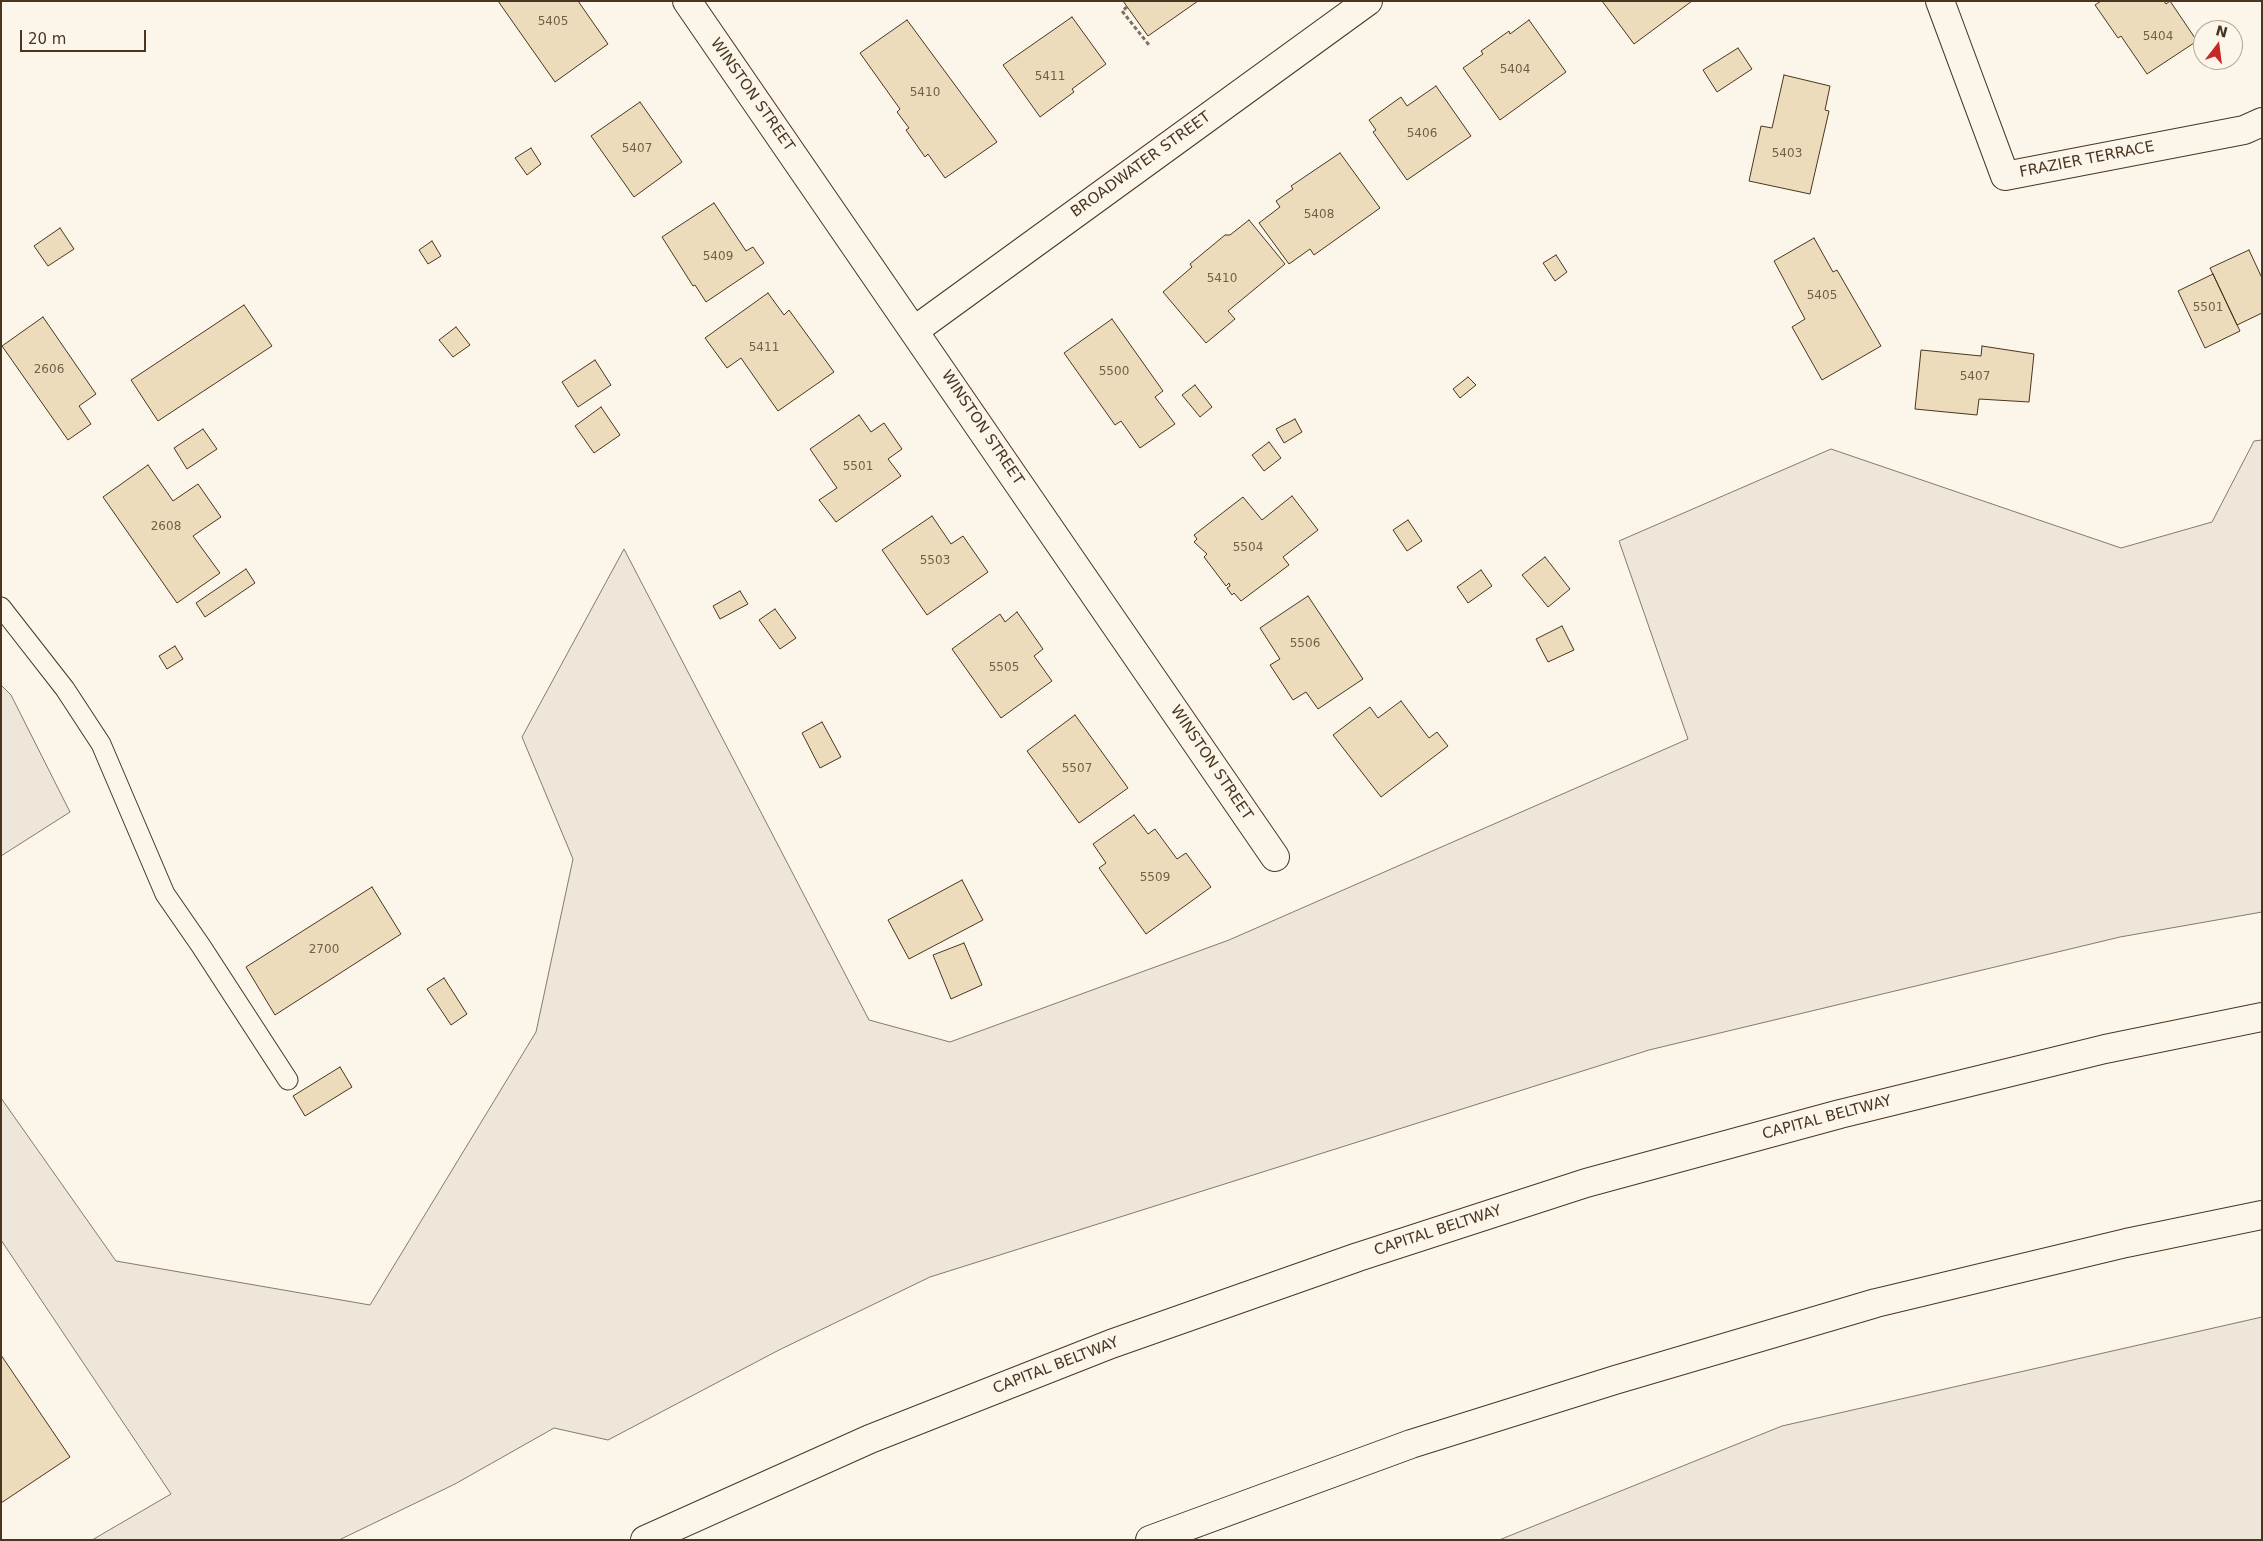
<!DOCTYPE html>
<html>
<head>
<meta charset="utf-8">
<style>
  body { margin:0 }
  #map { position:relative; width:2263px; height:1541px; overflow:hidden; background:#fbf6e9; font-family:"DejaVu Sans",sans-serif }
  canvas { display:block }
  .frame { position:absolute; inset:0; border:2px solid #4a3520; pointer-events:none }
  .north { position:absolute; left:2193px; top:20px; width:50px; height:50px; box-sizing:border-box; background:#fbf6e9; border:1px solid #b4a999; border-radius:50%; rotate:15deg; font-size:14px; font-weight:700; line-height:20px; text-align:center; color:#4a3520 }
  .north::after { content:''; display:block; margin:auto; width:18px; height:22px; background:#c62828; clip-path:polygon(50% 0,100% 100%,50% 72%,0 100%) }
  .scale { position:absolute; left:20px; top:30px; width:126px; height:22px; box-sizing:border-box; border:2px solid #4a3520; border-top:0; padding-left:6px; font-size:15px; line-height:18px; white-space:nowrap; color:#4a3520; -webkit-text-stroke:4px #fbf6e9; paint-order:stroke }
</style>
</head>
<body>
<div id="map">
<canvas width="2263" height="1541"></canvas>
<div class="frame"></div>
<div class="north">N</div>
<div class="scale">20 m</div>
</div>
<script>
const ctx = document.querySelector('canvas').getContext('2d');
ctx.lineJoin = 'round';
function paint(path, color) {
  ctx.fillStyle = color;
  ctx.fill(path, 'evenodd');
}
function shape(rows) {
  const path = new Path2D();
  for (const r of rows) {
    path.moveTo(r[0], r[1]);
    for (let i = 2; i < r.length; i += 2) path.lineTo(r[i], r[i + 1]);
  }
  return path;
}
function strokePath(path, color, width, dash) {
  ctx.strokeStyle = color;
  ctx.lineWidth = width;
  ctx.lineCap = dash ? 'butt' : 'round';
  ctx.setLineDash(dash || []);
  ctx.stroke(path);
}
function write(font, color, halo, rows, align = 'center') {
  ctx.font = font + ' "DejaVu Sans",sans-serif';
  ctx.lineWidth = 4;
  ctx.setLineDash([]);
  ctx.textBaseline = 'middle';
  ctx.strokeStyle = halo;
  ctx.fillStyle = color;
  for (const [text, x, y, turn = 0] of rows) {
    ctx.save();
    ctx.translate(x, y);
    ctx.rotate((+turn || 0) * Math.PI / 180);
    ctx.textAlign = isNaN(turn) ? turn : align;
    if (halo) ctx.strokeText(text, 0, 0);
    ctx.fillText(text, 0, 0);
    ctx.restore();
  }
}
const green = shape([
  [2262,440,2262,912,2120,937,1649,1050,930,1277,779,1350,608,1440,554,1428,455,1484,339,1540,92,1540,171,1494,1,1240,1,1098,116,1261,370,1305,536,1032,573,859,522,737,624,549,869,1020,950,1042,1229,940,1688,739,1619,541,1831,449,2121,548,2212,522,2254,441,2262,440],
  [1,685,11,695,70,812,1,856,1,685],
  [2262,1317,2262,1540,1499,1540,1782,1426,2262,1317]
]);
const building = shape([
  [498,1,578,1,608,44,555,82,498,1],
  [1123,1,1198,1,1148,36,1123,1],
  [1602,1,1692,1,1634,44,1602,1],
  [2101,1,2164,1,2166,4,2170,1,2197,41,2147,74,2121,36,2118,38,2095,5,2101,1],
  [1072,17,1106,64,1072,89,1074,92,1040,117,1003,65,1072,17],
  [907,20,997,142,945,178,928,154,925,157,906,130,909,128,897,112,900,109,860,53,907,20],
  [1529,20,1566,72,1500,120,1463,68,1483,54,1481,51,1509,31,1510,34,1529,20],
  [1738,48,1752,69,1717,92,1703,70,1738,48],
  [1784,75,1830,86,1825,110,1829,111,1810,194,1749,181,1761,126,1772,128,1784,75],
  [1436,86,1471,136,1407,180,1373,132,1376,130,1369,120,1401,97,1407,106,1436,86],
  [640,102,682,162,634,197,591,136,640,102],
  [531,148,541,164,527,175,515,158,531,148],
  [1340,153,1380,208,1314,255,1310,249,1289,264,1259,223,1280,207,1276,201,1293,189,1291,186,1340,153],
  [714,203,746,251,753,247,764,263,706,302,695,285,693,286,662,237,714,203],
  [1249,220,1285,264,1228,311,1235,319,1206,343,1163,292,1192,267,1190,264,1225,235,1230,235,1249,220],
  [60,228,74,249,48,266,34,246,60,228],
  [1814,238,1833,272,1837,270,1881,346,1822,380,1792,327,1805,319,1774,261,1814,238],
  [432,241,441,256,428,264,419,250,432,241],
  [2249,250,2262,278,2262,313,2237,325,2210,268,2249,250],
  [1556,255,1567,272,1555,281,1543,263,1556,255],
  [2213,274,2240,331,2205,348,2178,291,2213,274],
  [768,293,784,315,789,310,834,372,778,411,741,358,727,368,705,338,768,293],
  [244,305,272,346,158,421,131,380,244,305],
  [43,317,96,394,79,406,91,424,68,440,2,346,43,317],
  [1112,319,1163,391,1155,397,1175,424,1140,448,1121,421,1115,425,1064,353,1112,319],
  [456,327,470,345,453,357,439,340,456,327],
  [1982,346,2034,354,2029,402,1979,399,1977,415,1915,409,1921,350,1981,356,1982,346],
  [595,360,611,385,578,407,562,382,595,360],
  [1468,377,1476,385,1460,398,1453,389,1468,377],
  [1195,385,1212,407,1200,417,1182,395,1195,385],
  [601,407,620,435,594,453,575,426,601,407],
  [859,415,871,432,884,423,902,449,888,459,901,476,836,522,819,500,837,488,810,449,859,415],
  [1295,419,1302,432,1284,443,1276,429,1295,419],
  [203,429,217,449,187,469,174,448,203,429],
  [1269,442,1281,458,1264,471,1252,455,1269,442],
  [148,465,173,501,198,484,221,517,193,536,220,573,177,603,103,497,148,465],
  [1292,496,1318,530,1283,557,1289,565,1241,601,1234,593,1232,595,1227,588,1230,586,1229,583,1226,586,1204,557,1207,554,1194,542,1197,539,1194,535,1243,497,1262,520,1292,496],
  [932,516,951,544,963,536,988,572,927,615,882,550,932,516],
  [1408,520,1422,541,1407,551,1393,530,1408,520],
  [1545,557,1570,589,1548,607,1522,575,1545,557],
  [246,569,255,583,205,617,196,603,246,569],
  [1481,570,1492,586,1468,603,1457,587,1481,570],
  [740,591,748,604,720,619,713,606,740,591],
  [1308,596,1363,679,1318,709,1306,692,1293,700,1270,665,1280,659,1260,628,1308,596],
  [775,609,796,638,780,649,759,620,775,609],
  [1017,612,1043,649,1034,656,1052,681,1001,718,952,649,1000,614,1005,622,1017,612],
  [1562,626,1574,650,1548,662,1536,639,1562,626],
  [175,646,183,659,167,669,159,656,175,646],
  [1401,701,1429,738,1437,732,1448,746,1381,797,1333,735,1370,707,1378,718,1401,701],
  [1075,715,1128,788,1079,823,1027,751,1075,715],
  [822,722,841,757,820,768,802,733,822,722],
  [1134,815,1148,834,1155,829,1177,859,1186,853,1211,887,1146,934,1099,868,1106,863,1093,844,1134,815],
  [962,880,983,920,909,959,888,920,962,880],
  [372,887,401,934,275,1015,246,967,372,887],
  [964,943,982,985,951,999,933,955,964,943],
  [444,978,467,1014,451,1025,427,989,444,978],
  [340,1067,352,1087,305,1116,293,1096,340,1067],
  [1,1355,70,1457,1,1503,1,1355]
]);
const path = shape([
  [1127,7,1122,11,1149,45]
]);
const service = shape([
  [1,607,65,689,101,744,165,894,201,946,288,1080]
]);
const minor = shape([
  [687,1,1275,857],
  [1940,1,2005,176,2244,130,2262,122],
  [915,330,1368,1]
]);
const motorway = shape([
  [645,1540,870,1439,1111,1344,1358,1257,1586,1183,1840,1114,2105,1049,2262,1017],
  [1150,1540,1411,1444,1615,1380,1876,1303,2126,1243,2262,1215]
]);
const numberNames = [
  ["5405",553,22],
  ["5404",2158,37],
  ["5404",1515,70],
  ["5411",1050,77],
  ["5410",925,93],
  ["5406",1422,134],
  ["5407",637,149],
  ["5403",1787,154],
  ["5408",1319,215],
  ["5409",718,257],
  ["5410",1222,279],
  ["5405",1822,296],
  ["5501",2208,308],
  ["5411",764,348],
  ["2606",49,370],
  ["5500",1114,372],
  ["5407",1975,377],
  ["5501",858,467],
  ["2608",166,527],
  ["5504",1248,548],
  ["5503",935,561],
  ["5506",1305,644],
  ["5505",1004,668],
  ["5507",1077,769],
  ["5509",1155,878],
  ["2700",324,950]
];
const streetNames = [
  ["WINSTON STREET",752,95,55],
  ["FRAZIER TERRACE",2087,160,-11],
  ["BROADWATER STREET",1141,165,-36],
  ["WINSTON STREET",982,428,56],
  ["WINSTON STREET",1211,763,56],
  ["CAPITAL BELTWAY",1827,1118,-15],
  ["CAPITAL BELTWAY",1438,1231,-18],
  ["CAPITAL BELTWAY",1056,1366,-21]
];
paint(green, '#ede6d9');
strokePath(green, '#887966', 1);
paint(building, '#ecdcbc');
strokePath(building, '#4a3520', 1);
strokePath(service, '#4a3520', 21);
strokePath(minor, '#4a3520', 30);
strokePath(motorway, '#4a3520', 30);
strokePath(path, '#7f6f5c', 3, [4, 2.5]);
strokePath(service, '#fbf6e9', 19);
strokePath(minor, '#fbf6e9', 28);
strokePath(motorway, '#fbf6e9', 28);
write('12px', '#725f47', null, numberNames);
write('15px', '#4a3520', '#fbf6e9', streetNames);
</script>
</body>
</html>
